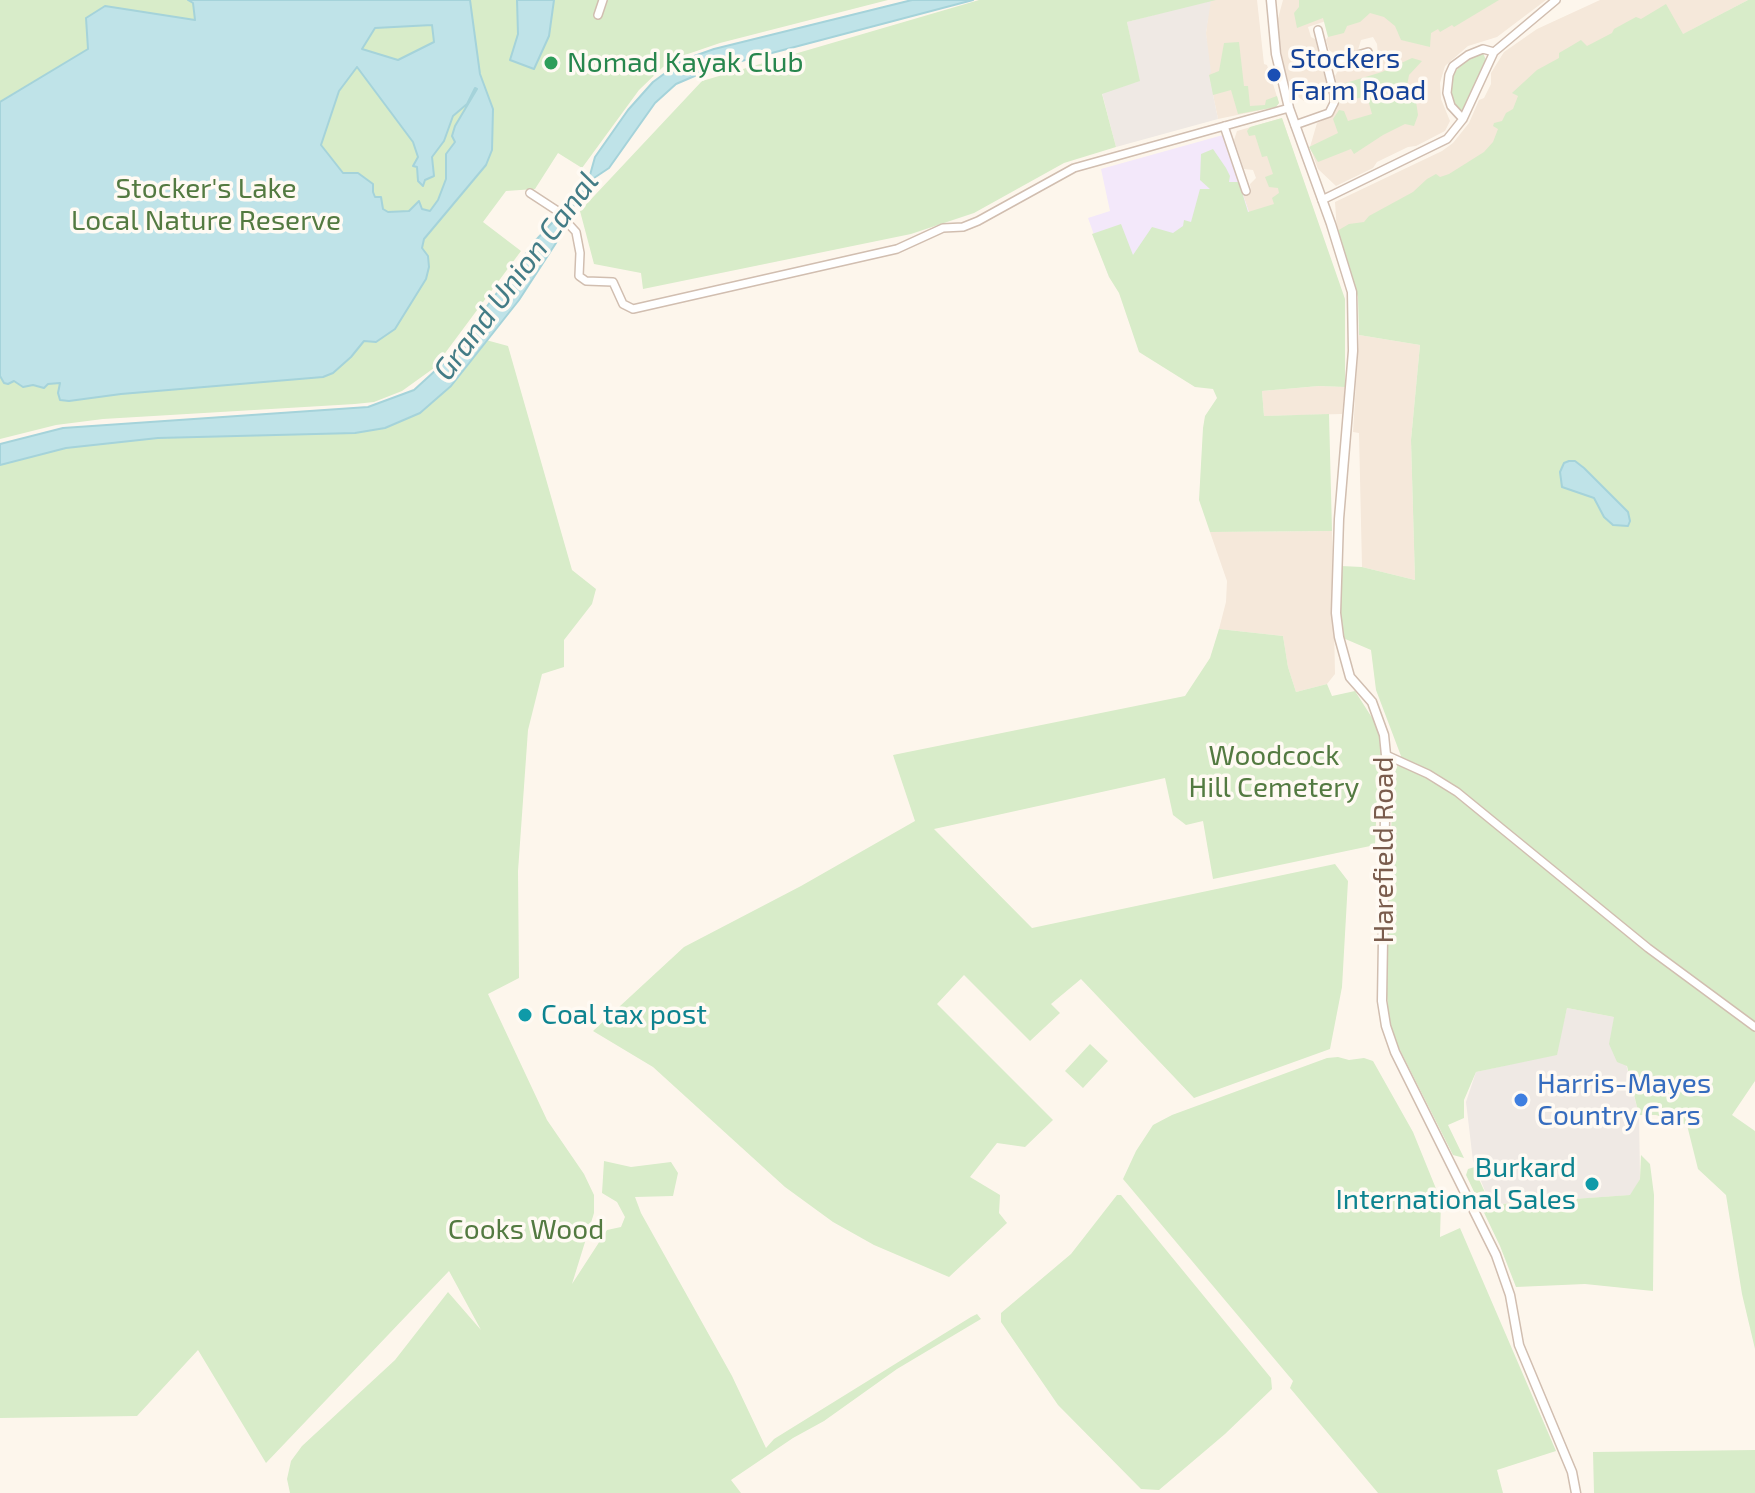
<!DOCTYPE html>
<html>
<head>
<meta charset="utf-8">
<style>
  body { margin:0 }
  canvas { display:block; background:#fdf6ec }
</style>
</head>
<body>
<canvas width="1755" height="1493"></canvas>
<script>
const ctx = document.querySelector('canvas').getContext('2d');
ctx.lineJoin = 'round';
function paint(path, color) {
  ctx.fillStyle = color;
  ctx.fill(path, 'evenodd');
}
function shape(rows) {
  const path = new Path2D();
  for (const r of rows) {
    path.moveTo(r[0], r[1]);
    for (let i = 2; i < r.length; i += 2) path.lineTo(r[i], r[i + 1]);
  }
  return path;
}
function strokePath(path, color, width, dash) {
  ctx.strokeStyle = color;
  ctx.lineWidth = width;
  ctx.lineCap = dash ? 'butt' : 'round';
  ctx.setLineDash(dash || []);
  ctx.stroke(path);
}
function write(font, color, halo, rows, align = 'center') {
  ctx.font = font + ' "Exo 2",sans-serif';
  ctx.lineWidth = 7;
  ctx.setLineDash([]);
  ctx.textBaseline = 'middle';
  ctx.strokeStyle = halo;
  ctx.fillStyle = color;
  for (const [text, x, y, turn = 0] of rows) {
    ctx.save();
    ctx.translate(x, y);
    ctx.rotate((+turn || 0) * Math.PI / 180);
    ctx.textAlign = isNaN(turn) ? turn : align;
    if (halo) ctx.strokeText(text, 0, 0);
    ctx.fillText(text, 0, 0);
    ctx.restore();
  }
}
const residential = shape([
  [1210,0,1257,0,1264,64,1267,65,1279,103,1276,107,1218,119,1209,75,1206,33],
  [1283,0,1546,0,1497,37,1468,46,1445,66,1440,83,1441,99,1450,121,1445,131,1416,146,1408,147,1377,162,1373,168,1336,186,1318,169,1310,147,1317,123,1332,116,1337,109,1340,99,1335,76,1341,66,1378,55,1377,44,1373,37,1361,40,1358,50,1338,56,1329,50,1326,40,1330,33,1326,21,1308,27,1311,37,1315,39,1329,94,1304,101,1292,93,1283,64,1277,22],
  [1600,0,1748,0,1564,97,1358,297,1337,231,1335,202,1442,151,1453,143,1469,123,1479,100,1484,98,1491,84,1491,73,1504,52,1537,29],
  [1282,118,1313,210,1255,230,1243,195,1251,191,1250,184,1256,178,1253,170,1244,169,1234,140,1237,131],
  [1359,335,1420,345,1411,440,1415,580,1362,567,1359,433,1353,432],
  [1319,386,1345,387,1342,414,1264,416,1262,391],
  [1332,531,1335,674,1327,684,1296,692,1288,667,1283,636,1219,629,1226,602,1227,581,1210,532]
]);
const industrial = shape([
  [1211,0,1206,33,1211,72,1209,75,1218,119,1116,147,1102,93,1139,81,1127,22],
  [1567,1008,1614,1017,1639,1115,1640,1179,1631,1195,1502,1204,1489,1201,1473,1161,1466,1102,1476,1072,1556,1054]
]);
const education = shape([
  [1223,135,1255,230,1109,277,1088,218,1110,211,1101,169]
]);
const green = shape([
  [0,0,888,0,720,43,679,57,663,67,639,90,582,168,558,153,535,189,506,191,483,222,521,251,434,368,402,391,374,402,355,404,103,419,56,425,0,439],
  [979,0,1216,0,1127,22,1140,81,1102,94,1116,147,1064,163,974,213,911,234,643,289,641,273,594,264,580,211,702,81],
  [1299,0,1499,0,1454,27,1452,25,1440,32,1438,29,1431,33,1430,47,1401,40,1395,26,1384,17,1370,13,1360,22,1347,26,1344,33,1328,37,1323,18,1297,28,1294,13,1299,7],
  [1748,0,1755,0,1755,1081,1732,1115,1755,1131,1755,1349,1742,1294,1726,1195,1698,1169,1687,1125,1656,1115,1639,1115,1627,1066,1617,1062,1609,1044,1614,1017,1567,1008,1557,1055,1476,1072,1464,1100,1464,1118,1448,1125,1464,1158,1453,1155,1397,1044,1389,1023,1386,980,1393,778,1401,756,1376,690,1371,650,1343,638,1340,602,1341,566,1362,567,1415,580,1411,440,1420,345,1359,335,1358,297,1337,231,1349,224,1364,222,1369,216,1413,192,1427,179,1436,174,1440,177,1449,174,1484,152,1493,142,1498,129,1493,126,1494,123,1502,121,1506,113,1513,109,1518,96,1512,93,1537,70,1559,58,1559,53,1571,46,1581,40,1587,46,1612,33,1614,29,1636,17,1641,19,1666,4,1683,34],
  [1239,42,1244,86,1248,86,1250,106,1265,105,1266,100,1277,96,1279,103,1276,107,1238,114,1231,90,1213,95,1209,75,1219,71,1224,43],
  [1483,53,1486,60,1463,111,1460,112,1455,109,1450,92,1452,76,1463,62],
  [1412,58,1422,61,1409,75,1407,86,1412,101,1416,101,1418,115,1414,126,1405,124,1383,135,1354,154,1351,149,1318,162,1309,147,1338,133,1333,119,1339,110,1344,111,1348,121,1372,114,1367,96,1339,103,1339,85,1382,72],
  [1282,118,1345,299,1345,387,1319,386,1262,391,1264,416,1329,414,1332,531,1210,532,1199,500,1203,428,1205,416,1217,398,1213,389,1195,387,1139,352,1119,293,1109,277,1092,234,1121,224,1133,255,1152,227,1173,233,1183,226,1184,220,1191,222,1200,189,1210,189,1200,180,1201,154,1213,149,1226,168,1230,176,1229,182,1239,182,1248,212,1274,204,1272,198,1279,193,1278,188,1269,187,1265,177,1273,174,1267,156,1262,157,1255,135,1249,136,1247,131,1250,127],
  [486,340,508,346,572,570,596,589,592,604,564,640,564,667,542,674,528,730,518,871,519,978,488,994,547,1120,584,1174,594,1195,594,1213,572,1284,607,1230,621,1227,625,1217,617,1202,602,1193,604,1161,631,1167,671,1162,678,1173,673,1196,635,1197,641,1213,732,1376,766,1448,774,1439,971,1317,977,1314,981,1319,897,1369,824,1421,793,1438,731,1480,741,1493,290,1493,287,1479,291,1461,302,1446,395,1360,448,1292,481,1330,449,1271,266,1463,198,1350,137,1416,0,1418,0,465,66,448,158,438,355,433,420,413,451,386],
  [1219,629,1283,636,1288,667,1296,692,1327,684,1332,696,1355,691,1376,724,1383,752,1377,800,1375,845,1213,879,1203,821,1186,825,1173,815,1165,778,934,829,1032,928,1335,864,1348,881,1342,987,1330,1049,1194,1098,1081,979,1051,1004,1060,1013,1030,1041,964,975,937,1004,1053,1120,1025,1147,997,1143,970,1177,1000,1195,999,1213,1007,1223,949,1277,874,1245,833,1222,785,1187,653,1067,593,1031,684,947,801,886,915,821,893,755,1185,696,1210,658],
  [1090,1044,1108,1061,1083,1088,1065,1071],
  [1338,1057,1349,1060,1364,1058,1373,1061,1413,1132,1441,1201,1440,1237,1460,1228,1556,1451,1497,1470,1503,1493,1378,1493,1290,1388,1293,1381,1123,1179,1136,1151,1153,1125,1172,1115,1327,1058],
  [1641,1155,1650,1164,1654,1195,1653,1291,1585,1284,1516,1287,1500,1246,1466,1175,1468,1169,1478,1166,1482,1172,1477,1175,1489,1201,1502,1204,1630,1195,1640,1179],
  [1117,1195,1121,1195,1271,1378,1272,1389,1225,1434,1159,1490,1141,1489,1058,1405,1001,1322,1001,1313,1071,1254],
  [1755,1450,1755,1493,1594,1493,1593,1452]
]);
const water = shape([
  [188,0,470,0,480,74,493,109,492,150,486,165,424,239,422,248,428,256,429,267,426,279,395,329,376,342,364,341,351,357,333,373,323,377,121,394,69,401,60,400,58,393,60,383,48,384,44,388,33,385,23,387,14,381,8,384,4,383,0,376,0,102,88,49,86,18,105,6,195,20,193,3,188,0],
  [432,25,434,42,398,60,362,49,375,28,432,25],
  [357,67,413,142,418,157,413,166,417,167,418,181,423,186,425,180,434,176,432,157,444,141,453,116,467,104,475,88,477,89,455,126,452,136,455,142,446,154,446,179,438,200,430,211,422,209,419,201,409,211,388,212,383,209,381,197,375,197,373,192,373,184,358,173,343,173,321,145,339,91,357,67],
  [517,0,554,0,549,36,534,69,510,60,518,34,517,0],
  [912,0,973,0,711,69,676,84,655,103,609,168,594,178,562,222,556,243,519,300,451,386,420,413,385,428,355,433,158,438,66,448,0,465,0,444,63,428,368,407,414,390,448,359,536,240,565,209,590,175,595,157,628,110,653,82,683,60,714,49,912,0],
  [1569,461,1575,461,1584,468,1628,512,1630,521,1628,526,1613,525,1604,517,1594,498,1562,487,1560,472,1564,463,1569,461]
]);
const minor = shape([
  [598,15,603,0],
  [1327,64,1368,52],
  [1463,119,1451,106,1447,93,1449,75,1453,66,1468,55,1483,49,1494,52],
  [1295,125,1329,113,1334,103,1334,94,1318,30],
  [1224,126,1246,191],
  [530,193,556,210,576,232,580,253,579,276,586,281,613,282,623,304,633,309,897,249,943,228,963,227,978,221,1074,168,1289,108],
  [1322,200,1447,139,1463,119,1494,52,1556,0],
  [1386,755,1428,774,1457,792,1648,948,1755,1027]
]);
const tertiary = shape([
  [1271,0,1276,54,1289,108,1331,224,1352,292,1353,351,1339,519,1336,613,1339,637,1350,677,1372,702,1384,735,1386,755,1382,1001,1386,1026,1395,1052,1496,1255,1510,1295,1519,1345,1572,1472,1576,1493]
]);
const markers = [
  [551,63,8,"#2e9e5b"],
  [1274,75,8,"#1a4fb4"],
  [525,1015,8,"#0f9aa8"],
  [1521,1100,8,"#3f7fe0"],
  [1592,1184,8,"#0f9aa8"]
];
const transitNames = [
  ["Stockers",1290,59],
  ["Farm Road",1290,91]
];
const leisureNames = [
  ["Nomad Kayak Club",567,63]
];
const parkNames = [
  ["Stocker's Lake",206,189],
  ["Local Nature Reserve",206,221],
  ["Woodcock",1274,756],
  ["Hill Cemetery",1274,788],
  ["Cooks Wood",526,1230]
];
const streetNames = [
  ["Harefield Road",1384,850,-90]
];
const cultureNames = [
  ["Coal tax post",541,1015],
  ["Burkard",1576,1168,"right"],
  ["International Sales",1576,1200,"right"]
];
const shopNames = [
  ["Harris-Mayes",1537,1084],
  ["Country Cars",1537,1116]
];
const waterNames = [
  ["Grand Union Canal",516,276,-53]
];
paint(residential, '#f5e8da');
paint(industrial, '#efe9e4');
paint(education, '#f3e8fa');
paint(green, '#d8ecc9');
paint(water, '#bfe3e8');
strokePath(water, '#a5d3da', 2);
strokePath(minor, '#d1beb0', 10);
strokePath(tertiary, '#d1beb0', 11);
strokePath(minor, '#fff', 7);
strokePath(tertiary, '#fff', 8);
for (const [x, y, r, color] of markers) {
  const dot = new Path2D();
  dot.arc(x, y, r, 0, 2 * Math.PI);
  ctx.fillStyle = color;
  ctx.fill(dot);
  strokePath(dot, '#fffaf3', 3);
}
write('28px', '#164399', '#fffaf3', transitNames, 'left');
write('28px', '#27864d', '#fffaf3', leisureNames, 'left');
write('28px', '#537a41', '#fffaf3', parkNames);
write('28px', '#7a5c4d', '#fffaf3', streetNames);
write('28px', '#0d838f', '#fffaf3', cultureNames, 'left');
write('28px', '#366cbe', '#fffaf3', shopNames, 'left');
write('italic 30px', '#437c86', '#fffaf3', waterNames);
</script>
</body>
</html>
